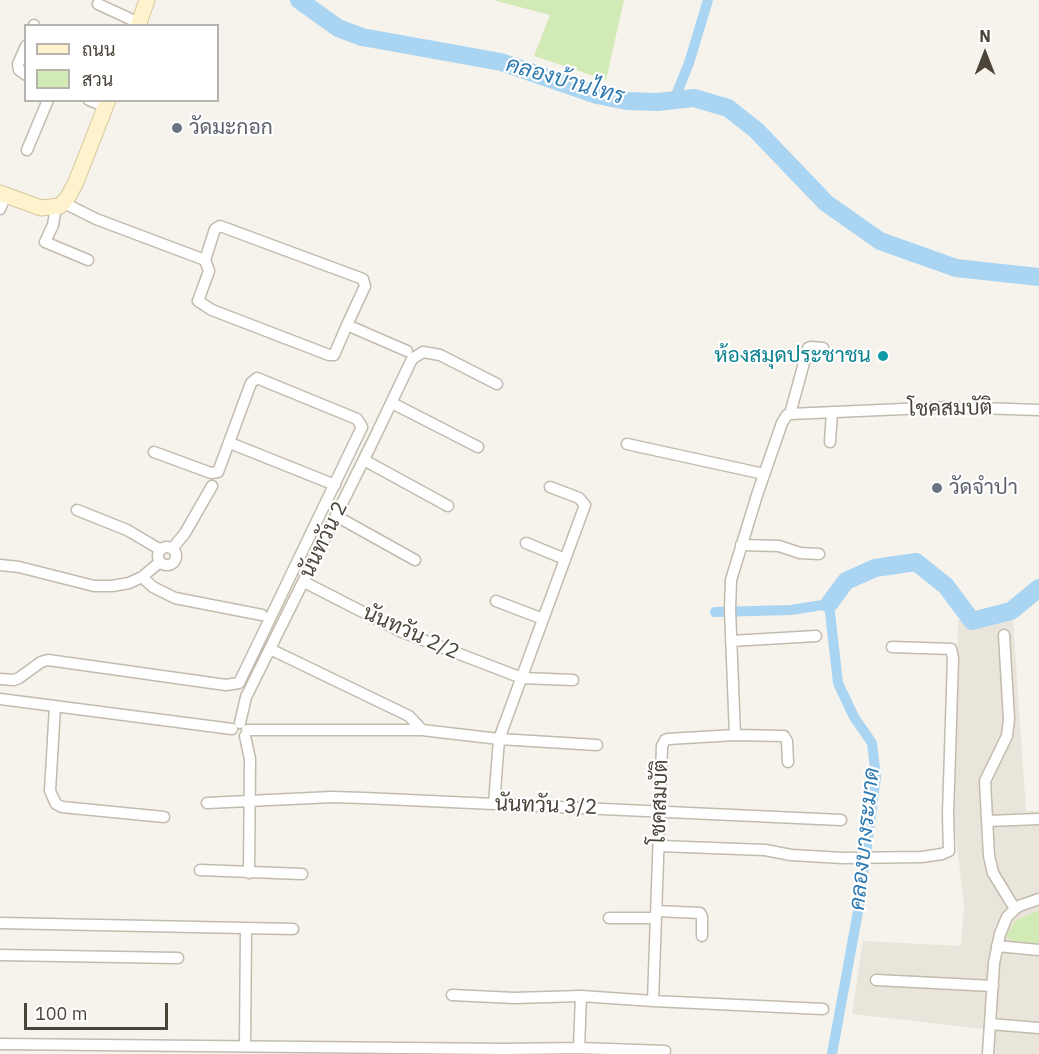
<!DOCTYPE html>
<html>
<head>
<meta charset="utf-8">
<style>
  body { margin:0 }
  #map { position:relative; width:1039px; height:1054px; overflow:hidden; background:#f6f3ec; font-family:"IBM Plex Sans",Sarabun,sans-serif }
  canvas { display:block }
  .legend { position:absolute; left:24px; top:24px; width:195px; height:78px; box-sizing:border-box; background:#fff; border:2px solid #b7b4b0; margin:0; padding:8px 10px; list-style:none; font-size:18px; color:#4b4439 }
  .legend li { display:flex; align-items:center; gap:12px; height:30px }
  .legend b { width:30px; border:2px solid #b7b4b0 }
  .north { position:absolute; left:955px; top:24px; width:60px; height:60px; -webkit-text-stroke:4px #fff; paint-order:stroke; rotate:0deg; font-size:16px; font-weight:700; line-height:24px; text-align:center; color:#4b4439 }
  .north::after { content:''; display:block; margin:auto; width:21px; height:27px; background:#4b4439; clip-path:polygon(50% 0,100% 100%,50% 72%,0 100%) }
  .scale { position:absolute; left:24px; top:1003px; width:144px; height:27px; box-sizing:border-box; border:3px solid #4b4439; border-top:0; padding-left:8px; font-size:18px; line-height:21px; white-space:nowrap; color:#4b4439; -webkit-text-stroke:4px #fff; paint-order:stroke }
</style>
</head>
<body>
<div id="map">
<canvas width="1039" height="1054"></canvas>
<ul class="legend">
<li><b style="height:8px;background:#fff3cd"></b>ถนน</li>
<li><b style="height:16px;background:#d2eab5"></b>สวน</li>
</ul>
<div class="north">N</div>
<div class="scale">100 m</div>
</div>
<script>
const ctx = document.querySelector('canvas').getContext('2d');
ctx.lineJoin = 'round';
function paint(path, color) {
  ctx.fillStyle = color;
  ctx.fill(path, 'evenodd');
}
function shape(rows) {
  const path = new Path2D();
  for (const r of rows) {
    if (r.length === 3) {
      path.moveTo(r[0] + r[2], r[1]);
      path.arc(r[0], r[1], r[2], 0, 2 * Math.PI);
      continue;
    }
    path.moveTo(r[0], r[1]);
    for (let i = 2; i < r.length; i += 2) path.lineTo(r[i], r[i + 1]);
  }
  return path;
}
function strokePath(path, color, width, dash) {
  ctx.strokeStyle = color;
  ctx.lineWidth = width;
  ctx.lineCap = dash ? 'butt' : 'round';
  ctx.setLineDash(dash || []);
  ctx.stroke(path);
}
function write(font, color, halo, rows, align = 'center') {
  ctx.font = font + ' "IBM Plex Sans",Sarabun,sans-serif';
  ctx.lineWidth = 4.5;
  ctx.setLineDash([]);
  ctx.textBaseline = 'middle';
  ctx.strokeStyle = halo;
  ctx.fillStyle = color;
  for (const [text, x, y, turn = 0] of rows) {
    ctx.save();
    ctx.translate(x, y);
    ctx.rotate((+turn || 0) * Math.PI / 180);
    ctx.textAlign = isNaN(turn) ? turn : align;
    if (halo) ctx.strokeText(text, 0, 0);
    ctx.fillText(text, 0, 0);
    ctx.restore();
  }
}
const residential = shape([
  [1013,619,1026,811,1039,811,1039,1054,982,1054,984,1029,852,1014,863,941,961,946,964,904,953,816,958,620]
]);
const green = shape([
  [493,0,624,0,606,80,534,56,550,15],
  [1039,910,1039,946,1016,944,1006,936,1015,921]
]);
const canal = shape([
  [674,100,689,63,708,0],
  [715,612,791,610,829,604,838,683,854,717,872,743,876,777,859,906,832,1054]
]);
const river = shape([
  [299,0,338,28,362,37,501,62,597,95,627,101,657,102,694,98,728,108,756,130,826,203,880,241,956,268,1039,277],
  [829,604,846,581,875,568,916,562,946,586,972,621,1011,611,1039,588]
]);
const street = shape([
  [98,4,139,23],
  [34,26,34,25],
  [26,46,18,64,19,70,26,75],
  [89,100,106,107],
  [27,150,48,100],
  [64,203,96,219,205,260,209,271,198,301,212,310,329,355,334,355,347,325,407,351],
  [56,208,53,225,45,242,88,260],
  [0,209,6,195],
  [205,260,215,229,220,226,363,279,365,286,347,325],
  [392,403,478,447],
  [790,414,949,407,1039,410],
  [830,442,832,412],
  [230,443,335,485],
  [627,444,764,474],
  [364,460,448,506],
  [77,510,127,530,161,550],
  [336,516,415,560],
  [526,543,565,559],
  [741,545,779,546,800,553,819,554],
  [167,556,9],
  [172,549,185,533,212,486],
  [0,565,19,567,94,586,112,586,129,583,142,577,160,562],
  [142,577,153,587,175,598,262,615],
  [304,582,402,632,522,678,573,680],
  [496,601,543,619],
  [1004,635,1009,719,1007,736,985,781,989,856,993,873,1015,909],
  [731,641,816,636],
  [270,649,409,716,422,730],
  [0,679,14,680,19,678,41,662,48,660,226,685,239,683,362,427,357,419,257,378,251,383,218,472,211,473,154,452],
  [0,699,232,729],
  [55,706,50,791,56,804,62,807,164,817],
  [240,723,246,697,374,439,412,359,423,352,440,355,497,384],
  [247,730,422,730,499,739,597,745],
  [735,735,784,736,787,741,788,762],
  [245,736,250,759,249,873],
  [207,803,332,797,364,798,841,820],
  [494,804,499,739,585,505,579,498,550,487],
  [988,821,1039,819],
  [659,846,765,850,791,855,843,858,922,857,942,854,949,851,948,814,953,658,951,649,892,647],
  [200,870,302,874],
  [656,911,700,913,702,917,702,936],
  [609,918,656,918],
  [0,923,293,929],
  [997,946,1039,950],
  [0,955,178,958],
  [876,980,993,986],
  [452,995,514,998,581,996],
  [653,1001,823,1009],
  [990,1024,1039,1028],
  [0,1044,504,1049,579,1048,665,1051],
  [245,1046,246,928],
  [579,1048,581,996,653,1001,662,746,665,740,668,739,735,735,730,609,731,580,757,495,782,423,787,415,790,414,808,348,811,347,823,348],
  [988,1054,994,963,1000,934,1007,917,1015,909,1019,906,1039,899]
]);
const secondary = shape([
  [138,26,147,0],
  [0,193,41,208,60,206,68,197,76,182,108,100]
]);
const markers = [
  [177,128,6,"#6b7280"],
  [883,356,6,"#0f9aa8"],
  [937,488,6,"#6b7280"]
];
const worshipNames = [
  ["วัดมะกอก",189,128],
  ["วัดจำปา",949,488]
];
const cultureNames = [
  ["ห้องสมุดประชาชน",871,356]
];
const streetNames = [
  ["โชคสมบัติ",950,409,-1],
  ["นันทวัน 2",324,540,-64],
  ["นันทวัน 2/2",411,633,24],
  ["โชคสมบัติ",660,802,-88],
  ["นันทวัน 3/2",546,806,2]
];
const waterNames = [
  ["คลองบ้านไทร",565,81,16],
  ["คลองบางระมาด",865,839,-84]
];
paint(residential, '#eae5da');
paint(green, '#d2eab5');
strokePath(canal, '#a9d4f2', 10);
strokePath(river, '#a9d4f2', 18);
strokePath(street, '#c2bbae', 13);
strokePath(secondary, '#d6c79b', 17);
strokePath(street, '#fff', 10);
strokePath(secondary, '#fff3cd', 15);
for (const [x, y, r, color] of markers) {
  const dot = new Path2D();
  dot.arc(x, y, r, 0, 2 * Math.PI);
  ctx.fillStyle = color;
  ctx.fill(dot);
  strokePath(dot, '#fff', 2);
}
write('21px', '#5b616d', '#fff', worshipNames, 'left');
write('21px', '#0d838f', '#fff', cultureNames, 'right');
write('21px', '#4b4439', '#fff', streetNames);
write('italic 22px', '#2e7ab2', '#fff', waterNames);
</script>
</body>
</html>
